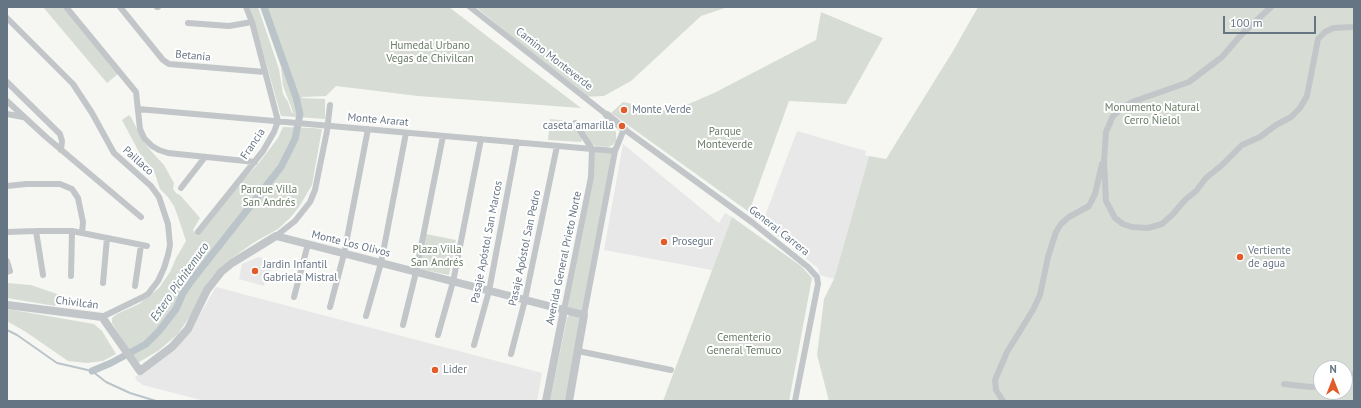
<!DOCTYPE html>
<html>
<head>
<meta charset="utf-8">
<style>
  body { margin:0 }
  #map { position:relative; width:1361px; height:408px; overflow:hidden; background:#f6f7f3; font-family:"PT Sans",sans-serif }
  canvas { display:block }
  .frame { position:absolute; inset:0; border:8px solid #667584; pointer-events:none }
  .north { position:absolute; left:1313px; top:360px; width:40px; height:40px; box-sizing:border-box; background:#fff; border:1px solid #c2c8ce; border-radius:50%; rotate:0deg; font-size:11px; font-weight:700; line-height:16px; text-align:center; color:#667584 }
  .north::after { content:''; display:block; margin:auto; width:14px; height:18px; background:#e15c29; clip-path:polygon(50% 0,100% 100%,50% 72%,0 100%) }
  .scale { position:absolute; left:1223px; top:16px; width:93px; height:18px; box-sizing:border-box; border:2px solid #667584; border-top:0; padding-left:5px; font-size:12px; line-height:14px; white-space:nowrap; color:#667584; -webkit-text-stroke:3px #fff; paint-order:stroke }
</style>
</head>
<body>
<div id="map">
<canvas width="1361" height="408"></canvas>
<div class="frame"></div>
<div class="north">N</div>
<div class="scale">100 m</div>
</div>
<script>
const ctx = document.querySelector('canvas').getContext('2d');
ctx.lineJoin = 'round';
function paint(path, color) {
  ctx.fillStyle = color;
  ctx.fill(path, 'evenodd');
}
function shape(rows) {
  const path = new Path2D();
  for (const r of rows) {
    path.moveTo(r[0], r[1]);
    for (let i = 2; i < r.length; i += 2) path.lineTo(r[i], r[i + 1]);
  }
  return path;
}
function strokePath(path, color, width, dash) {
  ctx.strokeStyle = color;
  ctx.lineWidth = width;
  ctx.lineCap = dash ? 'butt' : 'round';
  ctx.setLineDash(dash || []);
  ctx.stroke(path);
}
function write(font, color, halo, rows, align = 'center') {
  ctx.font = font + ' "PT Sans",sans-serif';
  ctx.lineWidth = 4;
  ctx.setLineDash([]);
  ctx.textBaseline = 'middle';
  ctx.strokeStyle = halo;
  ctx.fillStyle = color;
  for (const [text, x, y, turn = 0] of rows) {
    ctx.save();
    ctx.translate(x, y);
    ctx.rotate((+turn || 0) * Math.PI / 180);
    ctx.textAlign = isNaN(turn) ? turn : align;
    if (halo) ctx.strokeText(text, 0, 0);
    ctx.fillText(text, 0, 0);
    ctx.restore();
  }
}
const built = shape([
  [797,131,866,151,865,155,869,156,834,279,820,275,818,268,762,224],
  [623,144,719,223,725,213,732,217,712,270,604,250],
  [258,257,272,261,269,279,266,279,264,286,239,279,242,264],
  [216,287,542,373,537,401,205,401,143,385,137,381,135,377,175,350,192,328]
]);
const green = shape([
  [43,7,62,7,118,74,107,83],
  [249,7,258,7,259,10,279,69,283,94,288,102,292,113,293,113,292,109,283,86,281,67,260,7,449,7,581,108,418,96,336,86,326,96,302,97,302,98,325,99,325,119,281,116,254,20],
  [476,7,728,7,701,16,631,81,604,96,582,97,558,75],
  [978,7,1354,7,1354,401,829,401,817,355,824,299,834,279,869,156,886,159,953,51],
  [1321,368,1345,368,1345,392,1321,392],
  [821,12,883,38,846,104,789,101,749,212,611,113,623,102,661,110,677,109,714,93,816,40],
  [129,115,131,117,142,139,151,151,164,165,174,183,173,189,176,193,181,196,200,218,193,230,198,236,243,180,258,164,278,138,283,127,313,128,322,129,312,185,299,207,290,218,278,229,253,243,228,261,214,274,205,286,194,310,178,334,158,351,139,362,136,361,112,323,112,318,117,314,139,304,159,288,170,272,176,258,186,241,179,220,174,206,167,196,160,189,154,171,140,154,122,120],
  [550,119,568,121,581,136,582,140,581,142,548,140],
  [577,122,609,124,616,132,616,141,613,145,608,147,596,146,591,144],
  [593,151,613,152,583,312,567,309],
  [732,217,801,266,812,278,789,401,663,401],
  [426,234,456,240,449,275,419,269],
  [7,283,31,285,60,295,55,306,7,298],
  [7,309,94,324,102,331,116,354,103,361,87,363,68,361,26,332,7,321],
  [569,315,574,315,579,317,581,321,566,401,550,401,567,318]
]);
const stream = shape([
  [7,330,17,335,57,363,92,371,106,382,130,393,156,401]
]);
const canal = shape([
  [92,371,111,363,146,344,159,331,176,309,183,293,192,280,281,167,295,139,300,114,296,97,264,7]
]);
const minor = shape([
  [66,7,136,92,140,129,144,138,152,146,159,150,168,153,255,162],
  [120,7,163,60,169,64,265,72],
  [157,7,158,7],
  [470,7,607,115],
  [1271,7,1241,35,1222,57,1189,82,1132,102,1121,109,1113,116,1106,132,1104,161,1106,201,1115,218,1123,224,1132,227,1148,228,1162,224,1173,214,1185,200,1196,191,1206,178,1222,165,1242,145,1260,137,1276,125,1291,117,1300,108,1307,96,1318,39,1325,32,1333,28,1354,27],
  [7,18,73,84,92,113,114,153,151,186,159,197,168,224,170,245,168,255,164,268,158,281,148,294,143,297,102,317],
  [188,23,229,26,252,22],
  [7,82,60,134,62,141,61,150],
  [7,101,46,137,141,217],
  [138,109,615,151],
  [7,114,23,117],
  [7,186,26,184,60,184,72,189,78,198,83,222,82,233],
  [181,188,205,157],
  [36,231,43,275],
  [7,232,36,231,72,231,147,246],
  [198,232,263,151,274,132,278,121,252,22,246,7],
  [276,236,295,221,310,202,315,190,327,131,330,105],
  [7,261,10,271,7,272],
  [71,276,72,231],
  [103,283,107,238],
  [135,286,141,245],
  [294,297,308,244],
  [330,307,344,254,368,129],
  [564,310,591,177,592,149,575,123],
  [584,315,615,151,624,129,753,223,808,267,817,277,818,284,795,401],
  [366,316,381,263,406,133],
  [403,325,416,272,443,136],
  [438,335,453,282,481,139],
  [474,345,489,291,517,142],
  [578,351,671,370],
  [511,354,525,300,557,146],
  [1345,379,1354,374],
  [1284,384,1310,387,1321,386],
  [1003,401,996,390,995,380,1007,352,1033,310,1040,295,1048,257,1056,232,1061,224,1069,217,1089,206,1095,194,1102,164]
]);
const tertiary = shape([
  [607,115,624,129],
  [7,305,102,317,140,371,172,347,188,329,207,290,221,272,232,263,276,236,584,315,569,401],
  [546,401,564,310]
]);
const markers = [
  [624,110,4,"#e15c29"],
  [622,126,4,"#e15c29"],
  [664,242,4,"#e15c29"],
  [1240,257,4,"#e15c29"],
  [255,271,4,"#e15c29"],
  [435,370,4,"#e15c29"]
];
const parkNames = [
  ["Humedal Urbano",430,46],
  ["Vegas de Chivilcan",430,59],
  ["Monumento Natural",1152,108],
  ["Cerro Ñielol",1152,121],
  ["Parque",725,132],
  ["Monteverde",725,145],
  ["Parque Villa",269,190],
  ["San Andrés",269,203],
  ["Plaza Villa",437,250],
  ["San Andrés",437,263],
  ["Cementerio",744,338],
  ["General Temuco",744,351]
];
const streetNames = [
  ["Betania",193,56,5],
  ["Camino Monteverde",554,59,38],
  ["Monte Ararat",378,120,5],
  ["Francia",253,144,-56],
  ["Paillaco",138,161,42],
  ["General Carrera",779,231,38],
  ["Pasaje Apóstol San Marcos",487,242,-79],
  ["Monte Los Olivos",351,244,14],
  ["Pasaje Apóstol San Pedro",525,248,-78],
  ["Avenida General Prieto Norte",564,258,-78],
  ["Chivilcán",77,303,7]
];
const poiNames = [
  ["Monte Verde",632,110],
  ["caseta amarilla",614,126,"right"],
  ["Prosegur",672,242],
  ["Vertiente",1248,251],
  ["de agua",1248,264],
  ["Jardin Infantil",263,265],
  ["Gabriela Mistral",263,278],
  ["Lider",443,370]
];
const waterNames = [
  ["Estero Pichitemuco",180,282,-55]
];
paint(built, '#e7e8e7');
paint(green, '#d7ddd4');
strokePath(stream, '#bac4c9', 2);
strokePath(canal, '#bac4c9', 7);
strokePath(minor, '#c2c6c9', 6);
strokePath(tertiary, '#c2c6c9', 8);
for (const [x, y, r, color] of markers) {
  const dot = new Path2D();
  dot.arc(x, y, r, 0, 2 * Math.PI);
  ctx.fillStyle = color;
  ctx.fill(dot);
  strokePath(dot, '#fff', 1.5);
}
write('11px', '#687b65', '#fff', parkNames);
write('11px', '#667584', '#fff', streetNames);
write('11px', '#667584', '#fff', poiNames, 'left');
write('italic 12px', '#627780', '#fff', waterNames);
</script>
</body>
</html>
